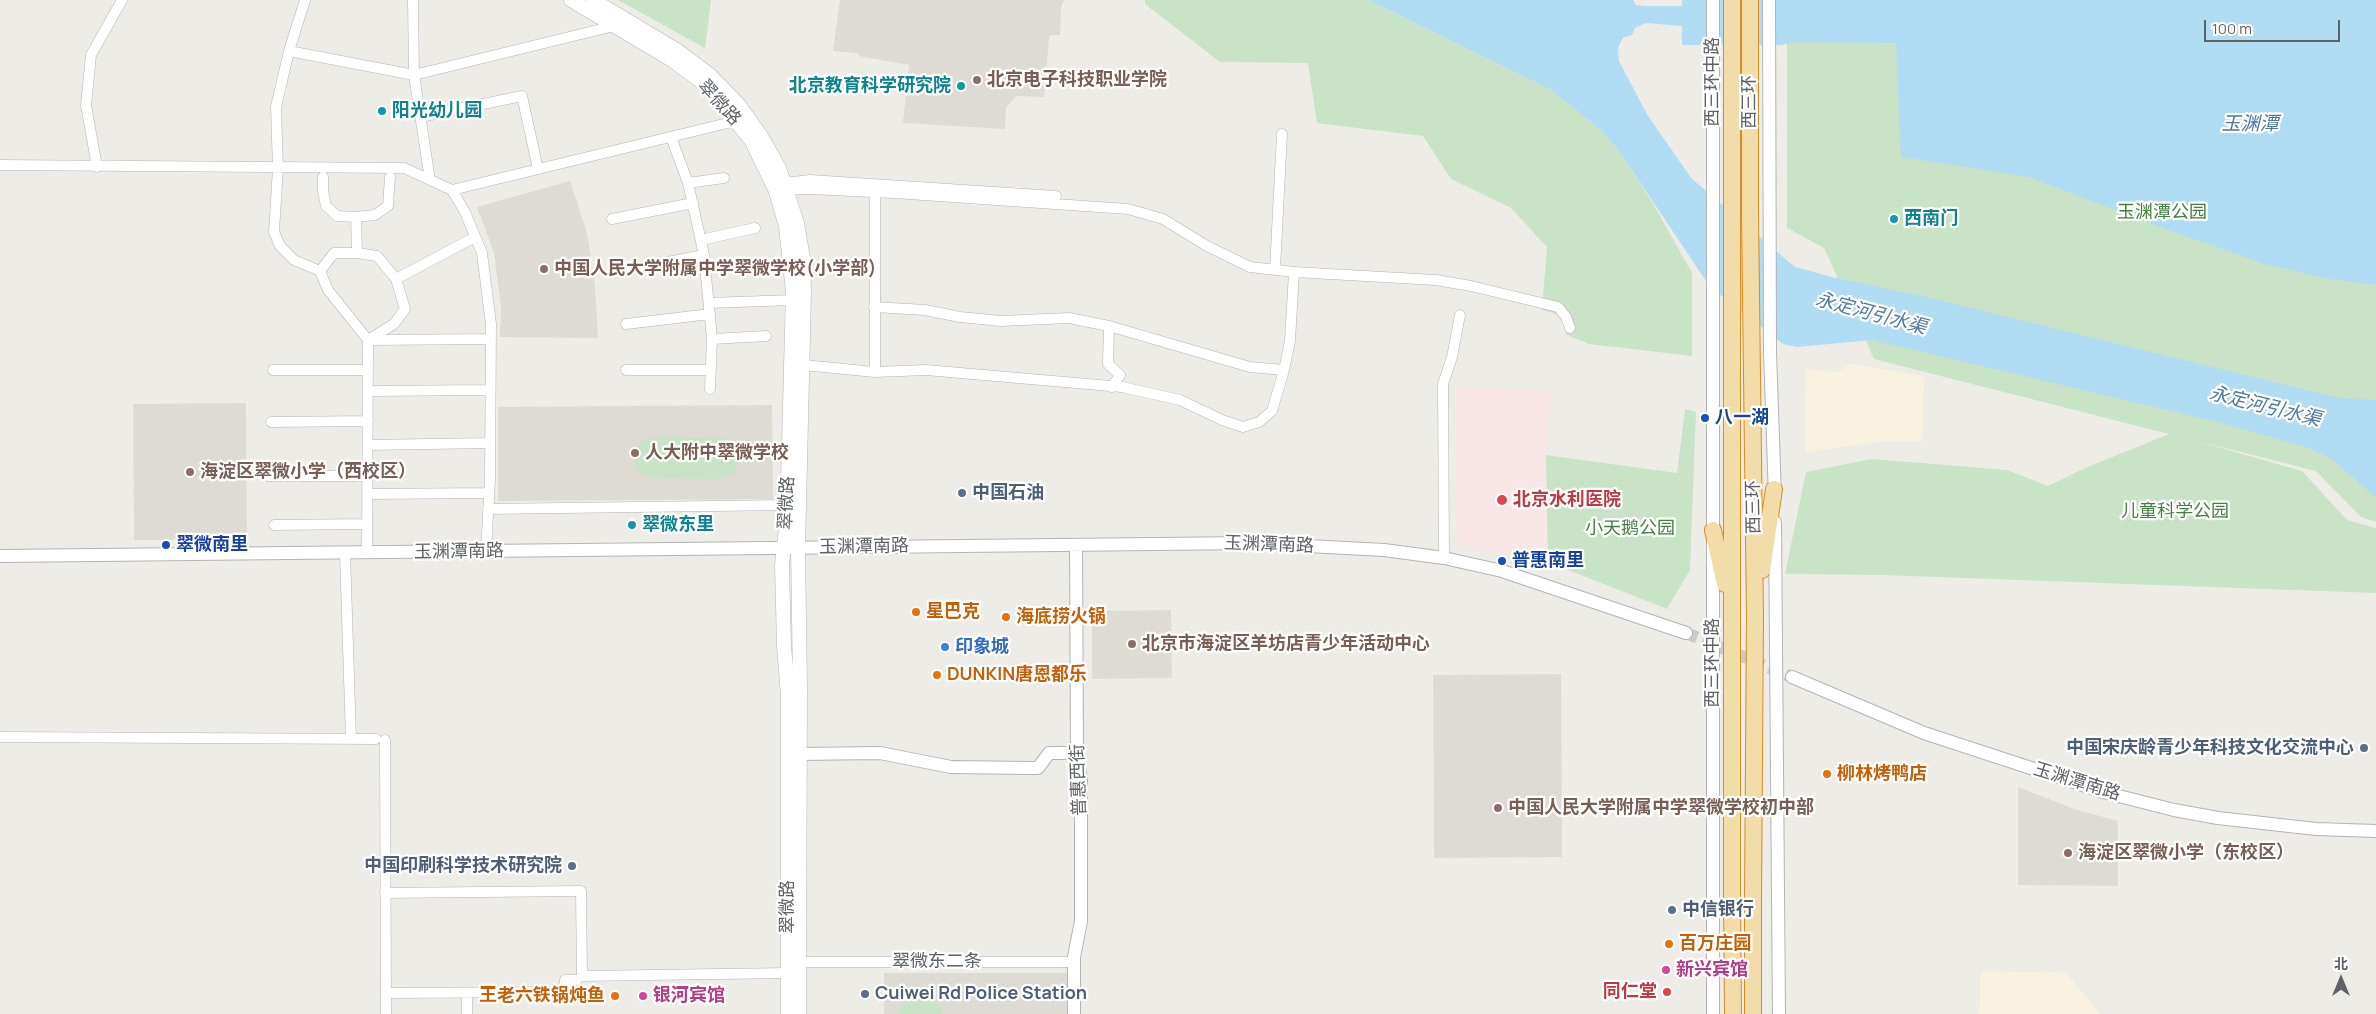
<!DOCTYPE html>
<html>
<head>
<meta charset="utf-8">
<style>
  body { margin:0 }
  #map { position:relative; width:2376px; height:1014px; overflow:hidden; background:#eeece7; font-family:Manrope,"Noto Sans SC",sans-serif }
  canvas { display:block }
  .north { position:absolute; left:2316px; top:954px; width:50px; height:50px; -webkit-text-stroke:4px #fff; paint-order:stroke; rotate:0deg; font-size:14px; font-weight:700; line-height:20px; text-align:center; color:#5e6265 }
  .north::after { content:''; display:block; margin:auto; width:18px; height:22px; background:#5e6265; clip-path:polygon(50% 0,100% 100%,50% 72%,0 100%) }
  .scale { position:absolute; left:2204px; top:20px; width:136px; height:22px; box-sizing:border-box; border:2px solid #5e6265; border-top:0; padding-left:6px; font-size:15px; line-height:18px; white-space:nowrap; color:#5e6265; -webkit-text-stroke:4px #fff; paint-order:stroke }
</style>
</head>
<body>
<div id="map">
<canvas width="2376" height="1014"></canvas>
<div class="north">北</div>
<div class="scale">100 m</div>
</div>
<script>
const ctx = document.querySelector('canvas').getContext('2d');
ctx.lineJoin = 'round';
function paint(path, color) {
  ctx.fillStyle = color;
  ctx.fill(path, 'evenodd');
}
function shape(rows) {
  const path = new Path2D();
  for (const r of rows) {
    path.moveTo(r[0], r[1]);
    for (let i = 2; i < r.length; i += 2) path.lineTo(r[i], r[i + 1]);
  }
  return path;
}
function strokePath(path, color, width, dash) {
  ctx.strokeStyle = color;
  ctx.lineWidth = width;
  ctx.lineCap = dash ? 'butt' : 'round';
  ctx.setLineDash(dash || []);
  ctx.stroke(path);
}
function write(font, color, halo, rows, align = 'center') {
  ctx.font = font + ' Manrope,"Noto Sans SC",sans-serif';
  ctx.lineWidth = 4.5;
  ctx.setLineDash([]);
  ctx.textBaseline = 'middle';
  ctx.strokeStyle = halo;
  ctx.fillStyle = color;
  for (const [text, x, y, turn = 0] of rows) {
    ctx.save();
    ctx.translate(x, y);
    ctx.rotate((+turn || 0) * Math.PI / 180);
    ctx.textAlign = isNaN(turn) ? turn : align;
    if (halo) ctx.strokeText(text, 0, 0);
    ctx.fillText(text, 0, 0);
    ctx.restore();
  }
}
const commercial = shape([
  [1850,364,1924,376,1922,441,1883,441,1805,452,1806,369,1838,372],
  [1981,971,2066,973,2100,1014,1979,1014]
]);
const education = shape([
  [840,0,1064,0,1061,7,1060,35,1051,35,1049,38,1044,97,1016,96,1006,108,1005,129,903,123,909,65,859,56,857,53,833,51],
  [570,181,587,233,595,285,598,338,500,337,501,307,494,253,477,207],
  [246,403,247,539,134,540,133,404],
  [772,405,773,499,498,501,498,407],
  [1171,610,1172,678,1092,679,1092,611],
  [1561,674,1562,857,1434,858,1433,675],
  [2018,787,2074,809,2118,821,2118,886,2018,885],
  [884,973,1067,973,1067,1014,884,1014]
]);
const medical = shape([
  [1455,388,1550,390,1546,455,1548,562,1457,545]
]);
const green = shape([
  [618,0,711,0,705,48],
  [1145,0,1368,0,1551,90,1603,132,1621,154,1654,205,1692,273,1692,356,1589,344,1567,335,1560,315,1542,310,1547,247,1511,208,1451,179,1423,136,1317,123,1308,63,1220,62,1145,4],
  [1787,0,2376,0,2376,522,2361,517,2316,471,2197,441,2302,471,2347,520,2376,528,2376,593,1882,575,1785,574,1806,472,1872,459,2007,470,2048,486,2085,468,2169,434,1874,359,1824,248,1787,228],
  [1685,409,1696,412,1690,570,1667,609,1548,562,1546,455,1677,473],
  [654,437,726,438,735,443,739,451,740,460,734,474,721,479,650,478,642,474,635,464,634,457,637,446,647,439],
  [918,998,930,999,943,1010,943,1014,897,1014,904,1003]
]);
const water = shape([
  [1368,0,1633,0,1636,5,1647,6,1682,6,1682,0,2376,0,2376,285,2324,278,2265,264,2157,226,2029,177,1901,157,1896,43,1795,42,1781,45,1682,45,1682,26,1646,23,1635,28,1632,35,1623,38,1619,45,1618,52,1619,61,1648,116,1692,179,1795,267,1836,278,1922,296,2339,398,2376,400,2376,497,2329,457,2306,447,2218,422,1872,340,1797,347,1783,344,1710,287,1621,154,1603,132,1551,90]
]);
const tertiaryTunnel = shape([
  [1686,633,1792,677]
]);
const minor = shape([
  [305,0,289,51,276,107,278,168,274,232,280,246,294,260,320,271,328,290,368,340,367,553],
  [413,0,414,75,430,180],
  [289,51,414,75,614,26],
  [420,117,522,96,538,169],
  [671,137,688,183,704,255,712,339,710,389],
  [0,165,404,168,452,190,465,212,482,253,491,324,490,479,486,551],
  [97,167,86,105,91,55,122,0],
  [323,177,323,191,326,206,337,216,356,217,375,215,388,206,390,177],
  [688,183,724,178],
  [780,186,785,183,810,180,1056,196],
  [875,188,875,372],
  [452,190,736,121],
  [781,190,811,189,894,193,1128,209,1163,219,1207,246,1250,267,1294,272,1436,280,1471,286,1558,307,1566,317,1570,328],
  [356,217,357,253],
  [612,219,693,203],
  [701,240,755,228],
  [1275,269,1282,134],
  [626,270,704,255],
  [320,271,334,253,357,253,377,256,396,279,405,309,394,324,368,340],
  [396,279,475,237],
  [709,303,793,300],
  [874,307,925,310,960,317,1001,321,1069,318,1109,326,1250,367,1284,370],
  [626,324,710,314],
  [1109,326,1108,364,1120,375,1112,387],
  [712,339,766,336],
  [369,340,491,339],
  [803,365,875,372,926,370,1122,387,1180,400,1222,420,1243,427,1259,422,1272,411,1284,370,1290,341,1294,272],
  [273,370,368,370],
  [626,370,711,370],
  [368,391,489,390],
  [271,422,368,421],
  [368,445,490,443],
  [268,476,367,476],
  [367,494,489,493],
  [488,509,787,505],
  [274,525,367,524],
  [345,553,351,739],
  [1444,558,1443,384,1452,357,1460,315],
  [0,737,376,739],
  [385,740,386,1014],
  [385,893,581,891,582,976,788,973],
  [800,962,1074,962],
  [386,993,565,992,565,980,577,980],
  [467,993,467,1014]
]);
const tertiary = shape([
  [1713,0,1713,1014],
  [1769,0,1770,352,1775,497],
  [1775,522,1779,1014],
  [0,556,1251,543,1384,550,1444,558,1502,571,1686,633],
  [1792,677,1924,733,2107,793,2174,810,2218,818,2316,829,2376,831],
  [799,754,880,753,951,767,1031,768,1038,768,1049,753,1077,753],
  [1074,1014,1074,957,1081,921,1081,780,1077,753,1076,545]
]);
const secondary = shape([
  [571,0,672,60,706,85,751,140,775,189,786,226,793,292,787,518,782,565,784,646,788,695,788,1014],
  [593,0,678,51,710,75,739,105,761,136,779,168,797,223,803,258,804,292,798,548,800,686,799,1014]
]);
const trunk = shape([
  [1732,0,1732,899],
  [1750,0,1750,214,1755,617,1753,900],
  [1713,530,1725,584],
  [1762,570,1774,489]
]);
const trunkBridge = shape([
  [1732,899,1733,1014],
  [1753,1014,1753,900]
]);
const markers = [
  [977,80,5,"#8d6e63"],
  [961,86,5,"#0f9aa8"],
  [382,111,5,"#0f9aa8"],
  [1894,219,5,"#0f9aa8"],
  [544,269,5,"#8d6e63"],
  [1705,418,5,"#1a4fb4"],
  [635,453,5,"#8d6e63"],
  [190,472,5,"#8d6e63"],
  [962,493,5,"#5c6f8a"],
  [1502,500,6,"#e0444e"],
  [632,525,5,"#0f9aa8"],
  [166,545,5,"#1a4fb4"],
  [1502,561,5,"#1a4fb4"],
  [916,612,5,"#e8710a"],
  [1006,617,5,"#e8710a"],
  [1132,644,5,"#8d6e63"],
  [945,647,5,"#3f7fe0"],
  [937,675,5,"#e8710a"],
  [2364,748,5,"#5c6f8a"],
  [1827,774,5,"#e8710a"],
  [1498,808,5,"#8d6e63"],
  [2068,853,5,"#8d6e63"],
  [572,866,5,"#5c6f8a"],
  [1672,910,5,"#5c6f8a"],
  [1669,944,5,"#e8710a"],
  [1666,970,5,"#d1479c"],
  [1667,992,5,"#e0444e"],
  [865,994,5,"#5c6f8a"],
  [615,996,5,"#e8710a"],
  [643,996,5,"#d1479c"]
];
const educationNames = [
  ["北京电子科技职业学院",987,80],
  ["中国人民大学附属中学翠微学校(小学部)",554,269],
  ["人大附中翠微学校",645,453],
  ["海淀区翠微小学（西校区）",200,472],
  ["北京市海淀区羊坊店青少年活动中心",1142,644],
  ["中国人民大学附属中学翠微学校初中部",1508,808],
  ["海淀区翠微小学（东校区）",2078,853]
];
const streetNames = [
  ["西三环中路",1713,82,-90],
  ["西三环",1750,102,-90],
  ["翠微路",719,103,48],
  ["翠微路",787,503,-87],
  ["西三环",1754,507,-91],
  ["玉渊潭南路",1269,545,2],
  ["玉渊潭南路",864,547,-1],
  ["玉渊潭南路",459,552,-1],
  ["西三环中路",1713,663,-90],
  ["普惠西街",1079,780,-92],
  ["玉渊潭南路",2077,782,17],
  ["翠微路",788,907,-90],
  ["翠微东二条",937,962]
];
const cultureNames = [
  ["北京教育科学研究院",951,86,"right"],
  ["阳光幼儿园",392,111],
  ["西南门",1904,219],
  ["翠微东里",642,525]
];
const parkNames = [
  ["玉渊潭公园",2162,213],
  ["儿童科学公园",2175,512],
  ["小天鹅公园",1630,529]
];
const transitNames = [
  ["八一湖",1715,418],
  ["翠微南里",176,545],
  ["普惠南里",1512,561]
];
const serviceNames = [
  ["中国石油",972,493],
  ["中国宋庆龄青少年科技文化交流中心",2354,748,"right"],
  ["中国印刷科学技术研究院",562,866,"right"],
  ["中信银行",1682,910],
  ["Cuiwei Rd Police Station",875,994]
];
const healthNames = [
  ["北京水利医院",1513,500],
  ["同仁堂",1657,992,"right"]
];
const foodNames = [
  ["星巴克",926,612],
  ["海底捞火锅",1016,617],
  ["DUNKIN唐恩都乐",947,675],
  ["柳林烤鸭店",1837,774],
  ["百万庄园",1679,944],
  ["王老六铁锅炖鱼",605,996,"right"]
];
const shopNames = [
  ["印象城",955,647]
];
const hotelNames = [
  ["新兴宾馆",1676,970],
  ["银河宾馆",653,996]
];
const waterNames = [
  ["玉渊潭",2250,125],
  ["永定河引水渠",1871,314,15],
  ["永定河引水渠",2265,407,14]
];
paint(commercial, '#faf2e1');
paint(education, '#dedbd5');
paint(medical, '#f9e6e6');
paint(green, '#c9e3c7');
paint(water, '#b1ddf4');
strokePath(tertiaryTunnel, '#cacac6', 12, [12, 6]);
strokePath(minor, '#b2b4b7', 11);
strokePath(tertiary, '#b2b4b7', 14);
strokePath(secondary, '#b3b6b9', 15);
strokePath(trunk, '#d88d1e', 18);
strokePath(minor, '#fff', 10);
strokePath(tertiary, '#fff', 12);
strokePath(secondary, '#fff', 14);
strokePath(trunk, '#f2dcaa', 16);
strokePath(trunkBridge, '#d88d1e', 18, []);
strokePath(trunkBridge, '#f2dcaa', 16);
for (const [x, y, r, color] of markers) {
  const dot = new Path2D();
  dot.arc(x, y, r, 0, 2 * Math.PI);
  ctx.fillStyle = color;
  ctx.fill(dot);
  strokePath(dot, '#fff', 2);
}
write('bold 18px', '#785e54', '#fff', educationNames, 'left');
write('18px', '#5e6265', '#fff', streetNames);
write('bold 18px', '#0d838f', '#fff', cultureNames, 'left');
write('18px', '#448141', '#fff', parkNames);
write('bold 18px', '#164399', '#fff', transitNames, 'left');
write('bold 18px', '#4e5e75', '#fff', serviceNames, 'left');
write('bold 18px', '#be3a42', '#fff', healthNames, 'left');
write('bold 18px', '#c56008', '#fff', foodNames, 'left');
write('bold 18px', '#366cbe', '#fff', shopNames, 'left');
write('bold 18px', '#b23c85', '#fff', hotelNames, 'left');
write('italic 19px', '#4c7a9c', '#fff', waterNames);
</script>
</body>
</html>
